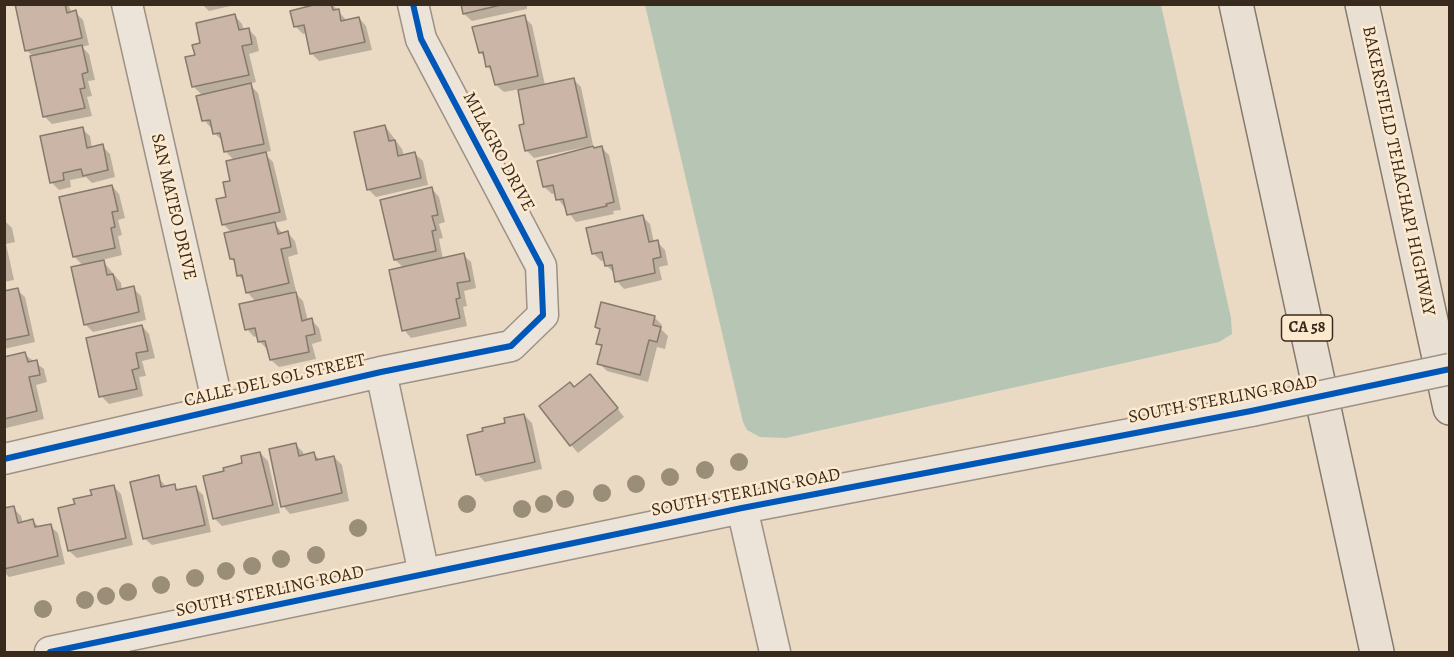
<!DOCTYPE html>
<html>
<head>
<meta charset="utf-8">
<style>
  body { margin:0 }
  #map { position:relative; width:1454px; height:657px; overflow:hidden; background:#ebdac3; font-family:Alegreya,serif }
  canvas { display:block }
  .frame { position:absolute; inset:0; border:6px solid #392a1e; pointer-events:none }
</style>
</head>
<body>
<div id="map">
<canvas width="1454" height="657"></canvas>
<div class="frame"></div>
</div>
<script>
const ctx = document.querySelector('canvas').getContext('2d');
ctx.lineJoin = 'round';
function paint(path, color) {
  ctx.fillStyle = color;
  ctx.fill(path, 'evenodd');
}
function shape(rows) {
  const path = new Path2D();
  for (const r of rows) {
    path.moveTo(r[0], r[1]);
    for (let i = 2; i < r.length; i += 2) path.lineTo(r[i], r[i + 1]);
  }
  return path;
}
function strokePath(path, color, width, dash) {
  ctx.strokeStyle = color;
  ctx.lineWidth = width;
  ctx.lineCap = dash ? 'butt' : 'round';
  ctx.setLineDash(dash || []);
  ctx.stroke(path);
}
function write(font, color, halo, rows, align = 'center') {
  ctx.font = font + ' Alegreya,serif';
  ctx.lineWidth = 5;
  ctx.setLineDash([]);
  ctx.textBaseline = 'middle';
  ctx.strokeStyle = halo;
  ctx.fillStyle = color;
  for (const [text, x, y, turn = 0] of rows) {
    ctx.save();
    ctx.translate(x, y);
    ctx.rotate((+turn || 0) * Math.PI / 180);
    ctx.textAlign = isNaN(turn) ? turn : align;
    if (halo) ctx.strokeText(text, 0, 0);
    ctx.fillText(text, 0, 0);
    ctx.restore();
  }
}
const water = shape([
  [645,5,1161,5,1231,318,1232,334,1219,342,786,438,760,437,747,430,743,422]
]);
const shadow = shape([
  [16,4,68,4,72,13,75,12,83,20,89,45,82,47,89,54,95,80,88,81,92,96,87,97,92,116,52,124,45,117,34,57,26,50],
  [202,4,239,4,209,11],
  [324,4,332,4,347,21,359,18,366,26,372,50,319,61,311,53,307,33,303,34,295,26],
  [462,4,527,4,527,9,472,21,464,14],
  [235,16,242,24,244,30,248,29,256,37,259,51,249,54,256,82,249,84,258,93,271,151,264,153,273,162,287,220,274,223,283,234,288,233,295,241,298,254,288,257,296,291,293,291,303,301,308,321,311,320,319,328,322,341,312,344,316,359,279,367,271,360,269,349,267,349,259,341,258,336,254,337,247,329,256,302,247,292,245,282,239,276,236,263,231,259,232,233,224,225,218,200,228,198,235,161,226,152,223,141,215,134,213,128,211,128,204,120,203,96,193,86,196,56,202,44],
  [524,17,532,25,545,85,573,79,581,87,593,145,590,145,594,149,602,148,609,155,621,210,613,211,614,214,576,222,558,199,556,193,552,194,544,187,548,158,591,148,590,146,534,158,526,150,525,125,520,89,504,92,496,85,493,72,487,66,485,58,480,52],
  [385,126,402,149,404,156,415,154,423,161,428,185,376,197,368,189],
  [82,129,90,136,92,148,102,146,110,154,115,177,92,183,86,177,70,180,71,187,59,190,51,182],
  [112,186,119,194,125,218,118,220,122,235,118,236,122,255,102,260,121,283,122,290,133,288,141,296,146,320,93,332,85,324,83,266,74,256],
  [432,189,439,197,445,222,439,224,443,238,439,239,443,259,463,255,471,262,476,288,464,291,467,306,463,307,467,326,411,338,404,330,404,268,395,260],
  [642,216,650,224,654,243,657,242,665,250,668,265,659,267,662,280,624,289,617,281,615,274,607,266,605,260,601,261,593,253],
  [5,221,12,228,15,242,6,244,14,280,4,282],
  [17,290,25,297,35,342,4,349,4,292],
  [654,317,662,325,661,329,668,336,665,349,657,347,648,382,607,371,599,363,603,348,598,344,601,332,597,327],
  [142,326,149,334,155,358,142,361,146,376,139,377,143,396,109,404,101,396],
  [24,354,44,369,47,382,36,385,44,419,6,428,4,426,4,358],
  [598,383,624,417,578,453,571,445,574,389],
  [524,415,532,423,542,469,485,482,477,474,507,424],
  [295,444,303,452,304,456,314,454,320,460,334,457,342,465,349,501,290,514,283,506],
  [260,453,268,461,280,513,222,526,214,518,226,472,244,464],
  [158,477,167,488,174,486,179,491,195,487,203,495,211,532,152,545,144,538],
  [113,486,121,494,133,545,77,558,69,551,76,505],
  [13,508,21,516,23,523,33,521,40,528,50,526,58,533,65,564,9,577,4,572,4,510]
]);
const building = shape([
  [15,4,65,4,67,13,76,10,82,38,25,51,15,4],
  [317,4,331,4,333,10,339,9,341,21,359,17,365,42,310,54,304,25,294,27,290,11,317,4],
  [461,4,505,4,463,14,461,4],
  [235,14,239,30,249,28,252,44,242,46,249,75,192,87,185,57,195,55,192,45,200,43,196,23,235,14],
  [525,15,538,76,495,85,490,66,486,67,483,52,479,53,472,27,525,15],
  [82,45,88,72,82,74,85,88,80,89,85,108,43,117,30,56,82,45],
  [574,78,587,137,525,151,519,125,524,124,518,90,574,78],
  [251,83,264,144,224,152,220,133,213,134,210,120,202,121,196,96,251,83],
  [385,125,389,141,395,140,398,156,415,152,421,178,367,190,354,132,385,125],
  [83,127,87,148,103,144,108,170,83,176,81,169,63,173,64,180,50,183,40,136,83,127],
  [593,146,594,148,602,146,614,202,606,204,607,206,567,215,563,199,556,200,553,185,543,187,537,161,593,146],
  [266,152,280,212,222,225,216,199,226,197,223,182,230,181,226,161,266,152],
  [112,185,118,211,112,212,115,227,111,228,115,248,73,257,59,197,112,185],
  [432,187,438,215,432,216,436,230,432,231,436,251,394,260,380,200,432,187],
  [643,215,649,242,658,240,661,257,653,259,655,273,615,282,612,265,605,266,602,252,592,254,586,228,643,215],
  [275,222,278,234,288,231,291,247,281,249,289,283,246,293,242,275,237,276,234,259,230,259,224,233,275,222],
  [464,253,470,281,457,283,460,298,456,299,460,318,402,331,389,270,464,253],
  [104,260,107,275,113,274,117,290,134,286,139,312,84,325,71,267,104,260],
  [18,288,29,335,4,340,4,291,18,288],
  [296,292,302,321,312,318,315,334,306,336,309,352,270,360,265,341,258,342,255,328,245,330,239,304,296,292],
  [601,302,655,316,653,325,661,327,657,342,649,340,640,375,597,364,602,345,596,344,600,329,595,327,601,302],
  [142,325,148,351,136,353,139,368,132,370,137,389,99,397,86,338,142,325],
  [25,352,28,362,37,360,40,375,29,377,37,411,4,419,4,357,25,352],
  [590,374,618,408,570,446,539,406,570,382,574,387,590,374],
  [524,414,535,462,476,475,467,435,483,431,482,428,505,423,504,418,524,414],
  [296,443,299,456,314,452,316,460,334,456,342,493,281,507,269,449,296,443],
  [260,452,273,505,213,519,203,476,224,471,223,468,242,463,241,456,260,452],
  [159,475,161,487,175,484,176,490,196,486,205,525,143,539,130,482,159,475],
  [114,485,126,538,68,551,58,508,75,504,73,499,92,495,90,490,114,485],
  [14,506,18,523,33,519,35,527,51,524,58,556,4,569,4,508,14,506]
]);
const minor = shape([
  [127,4,219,409],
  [381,372,424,574],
  [4,459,381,372,511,346,543,315,541,266,421,39,413,4],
  [742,508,775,652],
  [50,652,742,508,1251,411]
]);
const highway = shape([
  [1236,4,1377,652],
  [1362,4,1450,408]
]);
const minorBridge = shape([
  [1251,411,1450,369]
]);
const cycleway = shape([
  [4,459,381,372,511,346,543,315,541,266,421,39,413,4],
  [50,652,742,508,1251,411,1450,369]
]);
const trees = [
  [739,462],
  [705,470],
  [670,477],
  [636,484],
  [602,493],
  [565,499],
  [467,504],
  [544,504],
  [522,509],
  [358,528],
  [316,555],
  [281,559],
  [252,566],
  [226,571],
  [195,578],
  [161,585],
  [128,592],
  [106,596],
  [85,600],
  [43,609]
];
const shields = [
  [1307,328,51]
];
const shieldNames = [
  ["CA 58",1307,328]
];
const streetNames = [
  ["MILAGRO DRIVE",498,152,62],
  ["BAKERSFIELD TEHACHAPI HIGHWAY",1398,171,78],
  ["SAN MATEO DRIVE",173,207,77],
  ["CALLE DEL SOL STREET",275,381,-13],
  ["SOUTH STERLING ROAD",1223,400,-11],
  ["SOUTH STERLING ROAD",746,493,-11],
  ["SOUTH STERLING ROAD",270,592,-12]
];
paint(water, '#b6c5b4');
paint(shadow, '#0003');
paint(building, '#cbb5a6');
strokePath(building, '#847a6d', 1.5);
strokePath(minor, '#9d9284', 33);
strokePath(highway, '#847a6d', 36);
strokePath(minor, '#ede4d9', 30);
strokePath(highway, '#e9e0d3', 33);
strokePath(minorBridge, '#9d9284', 33, []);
strokePath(minorBridge, '#ede4d9', 30);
strokePath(cycleway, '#0057b8', 6);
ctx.fillStyle = '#9b8e78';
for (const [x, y] of trees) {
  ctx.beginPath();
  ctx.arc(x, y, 9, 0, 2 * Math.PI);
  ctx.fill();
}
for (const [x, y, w] of shields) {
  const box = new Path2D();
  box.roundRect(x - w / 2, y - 13, w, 26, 4.5);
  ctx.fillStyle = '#fce9ce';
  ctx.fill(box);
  strokePath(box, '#392a1e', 1.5);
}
write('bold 16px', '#392a1e', null, shieldNames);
write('18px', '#392a1e', '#fce9ce', streetNames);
</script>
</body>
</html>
